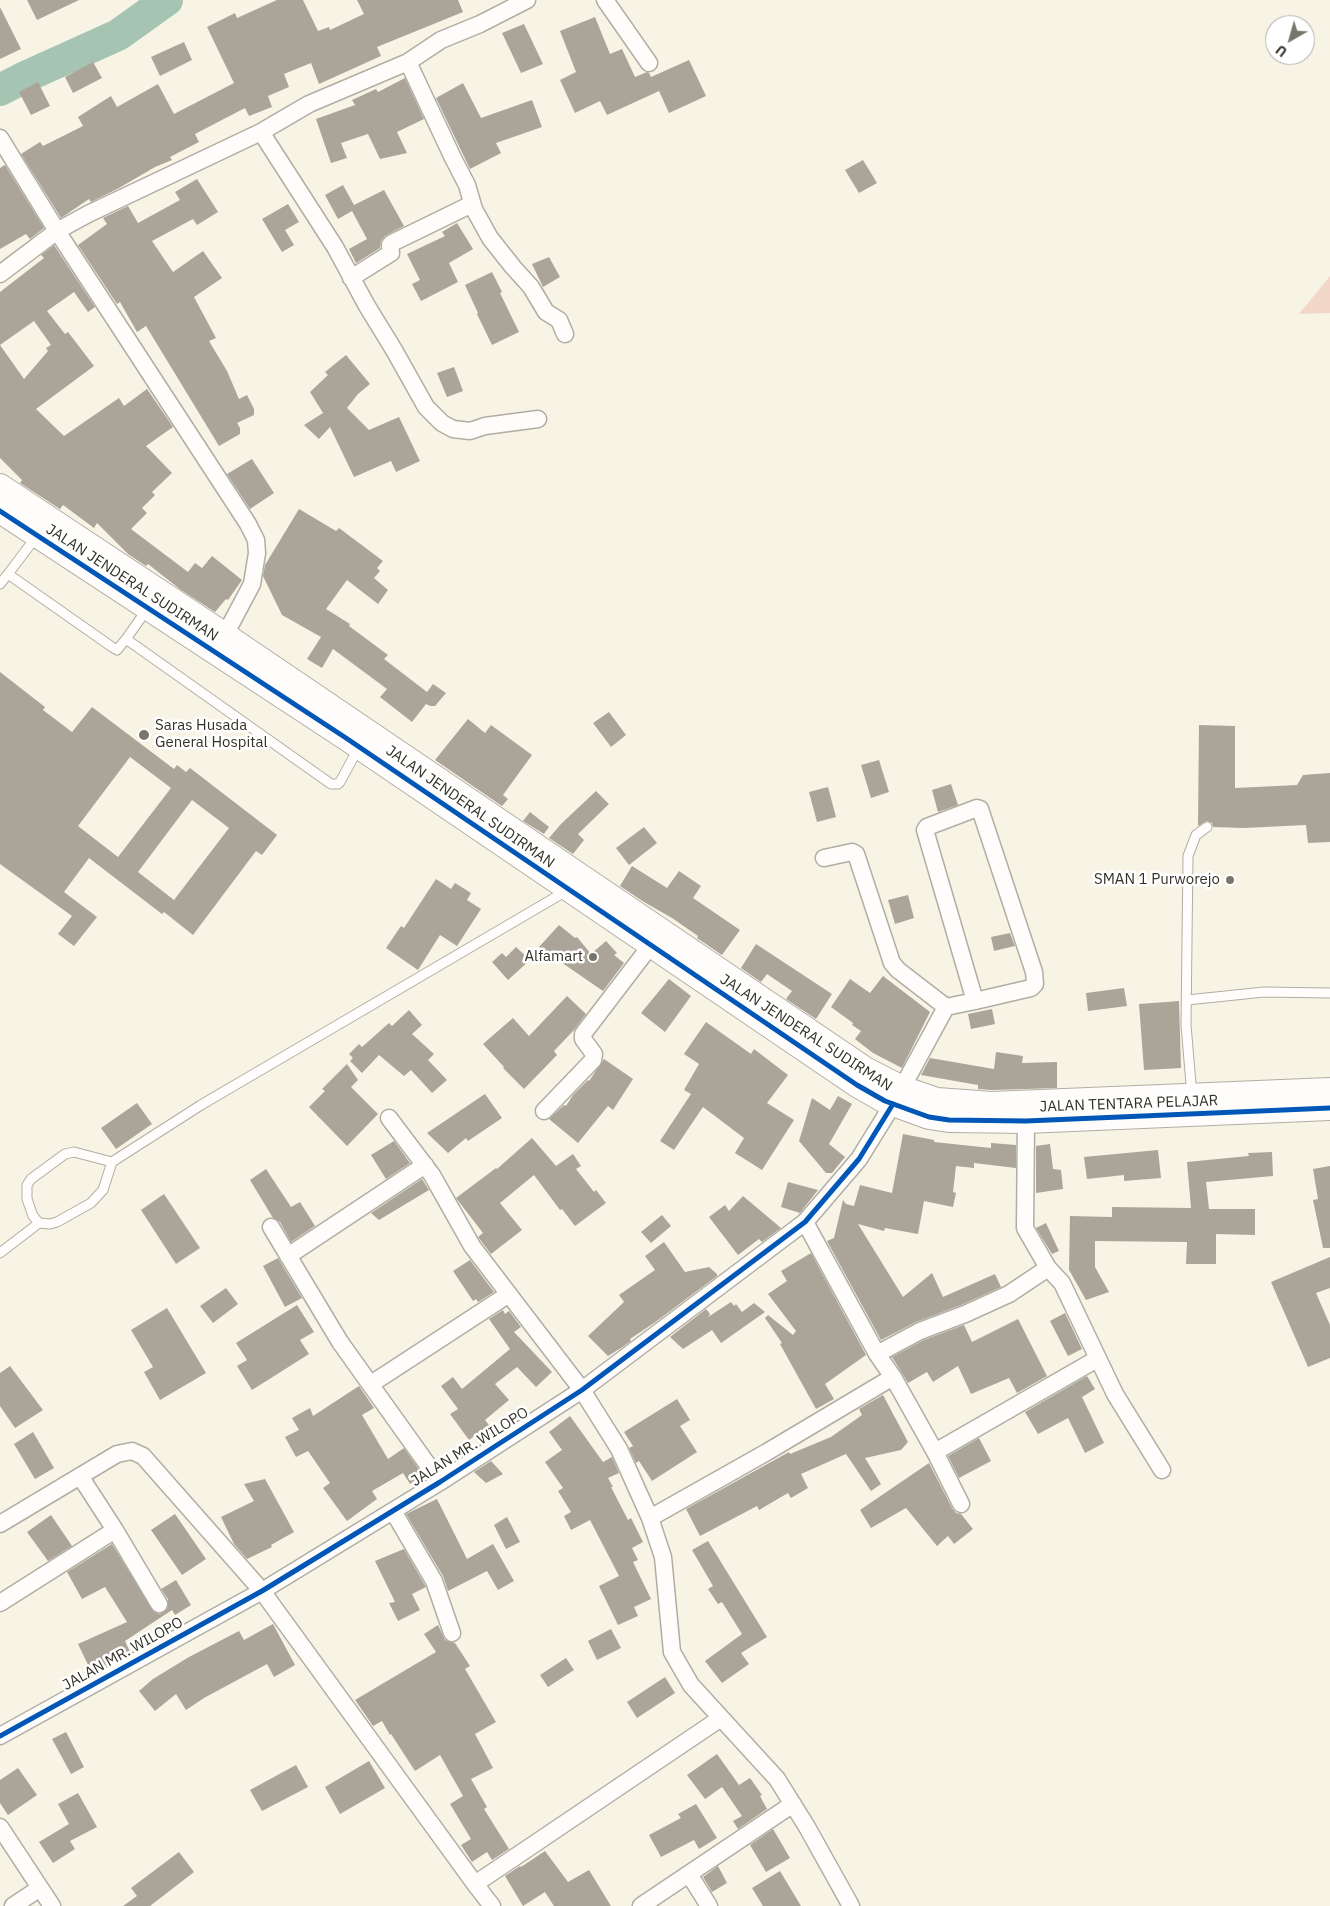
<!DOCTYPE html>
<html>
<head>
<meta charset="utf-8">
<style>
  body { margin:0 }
  #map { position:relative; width:1330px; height:1906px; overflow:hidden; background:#f7f4e6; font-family:"IBM Plex Sans",sans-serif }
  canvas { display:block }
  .north { position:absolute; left:1265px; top:15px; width:50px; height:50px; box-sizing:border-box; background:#fff; border:1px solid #adada9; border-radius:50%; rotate:218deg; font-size:14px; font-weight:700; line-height:20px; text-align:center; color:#333128 }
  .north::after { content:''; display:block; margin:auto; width:18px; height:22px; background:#78756a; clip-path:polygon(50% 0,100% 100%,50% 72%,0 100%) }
</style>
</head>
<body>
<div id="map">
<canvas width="1330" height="1906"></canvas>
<div class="north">U</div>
</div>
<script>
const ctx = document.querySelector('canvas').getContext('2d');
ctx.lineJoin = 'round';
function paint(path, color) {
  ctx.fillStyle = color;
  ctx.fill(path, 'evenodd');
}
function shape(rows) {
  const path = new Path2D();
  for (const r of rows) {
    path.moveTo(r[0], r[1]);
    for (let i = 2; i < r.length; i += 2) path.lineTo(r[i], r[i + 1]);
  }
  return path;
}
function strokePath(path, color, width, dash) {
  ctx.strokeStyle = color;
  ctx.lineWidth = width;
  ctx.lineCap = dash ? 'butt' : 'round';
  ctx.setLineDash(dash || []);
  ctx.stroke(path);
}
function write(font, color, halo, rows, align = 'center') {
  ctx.font = font + ' "IBM Plex Sans",sans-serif';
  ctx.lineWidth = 5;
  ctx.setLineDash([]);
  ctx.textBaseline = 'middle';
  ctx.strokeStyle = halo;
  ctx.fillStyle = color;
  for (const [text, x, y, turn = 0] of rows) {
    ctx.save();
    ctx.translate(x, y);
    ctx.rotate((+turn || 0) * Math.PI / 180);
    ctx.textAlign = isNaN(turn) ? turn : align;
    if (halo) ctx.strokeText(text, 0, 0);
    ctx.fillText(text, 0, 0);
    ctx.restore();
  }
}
const green = shape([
  [1330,276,1330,313,1299,314]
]);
const river = shape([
  [0,90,25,77,118,35,167,0]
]);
const building = shape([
  [27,0,79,0,37,20],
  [277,0,303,0,318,31,329,27,330,30,364,14,357,0,458,0,463,12,377,47,381,56,319,84,311,63,284,74,289,87,268,96,272,107,249,116,245,108,195,134,199,142,170,157,172,160,155,167,119,188,91,202,89,199,61,218,21,154,40,142,43,146,83,126,78,117,111,96,117,107,158,84,174,114,234,83,207,27,235,13,237,18],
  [0,7,21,49,0,59],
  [595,17,610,54,622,49,635,77,647,72,649,73,651,77,689,60,706,96,669,113,659,91,607,115,600,101,575,113,560,80,576,72,560,31],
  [524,24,543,64,521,73,502,33],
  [184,42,192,60,160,76,151,57],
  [93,62,102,78,73,93,65,77],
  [405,78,424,119,397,132,407,153,380,159,368,134,341,143,347,158,331,163,316,119,355,105,352,100,376,89,378,92],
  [38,82,50,106,31,115,19,92],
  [463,83,481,118,532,100,542,127,496,143,501,153,470,169,436,98],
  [863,160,877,183,859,193,845,170],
  [5,165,44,228,30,239,26,234,0,249,0,168],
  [197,179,218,212,197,225,193,219,152,241,173,272,203,251,222,278,194,297,216,338,209,341,227,371,239,399,247,395,254,409,254,415,237,423,240,428,240,434,219,446,146,326,137,332,120,302,117,304,78,245,107,224,103,218,128,206,138,223,180,200,175,192],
  [343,185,354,205,384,190,404,226,385,236,381,241,380,248,356,263,349,249,367,239,352,211,338,219,325,195],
  [288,204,299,222,285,230,294,245,282,252,262,219],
  [457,223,473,249,449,263,458,282,421,301,412,284,420,280,407,254,445,236,442,232],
  [54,245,95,307,88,312,74,292,47,311,65,334,68,332,94,366,36,409,64,436,119,398,124,406,147,389,173,427,146,446,172,473,152,492,155,495,142,508,147,513,131,529,188,572,195,563,202,568,212,556,242,580,228,600,226,599,215,612,181,590,148,564,146,566,128,554,97,523,94,528,63,505,60,509,20,483,22,480,0,458,0,345,24,379,48,351,46,348,51,345,34,321,0,345,0,292,44,258,41,255],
  [549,257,560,277,543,287,532,264],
  [492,272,502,292,500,293,519,332,492,345,477,314,478,313,465,285],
  [346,355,370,384,358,394,347,408,369,430,399,417,420,461,396,472,391,461,354,477,330,427,319,439,304,425,323,413,310,392,328,375,325,372],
  [454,367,463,391,447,397,437,373],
  [252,459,274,493,250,509,227,474],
  [299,509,336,531,339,528,383,561,377,568,380,571,374,578,388,590,378,604,347,580,326,609,350,624,349,626,388,655,384,659,427,692,433,684,446,693,435,706,430,706,426,704,412,722,380,697,387,689,333,649,322,668,307,659,321,637,282,615,263,576,265,565],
  [0,672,45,707,43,710,72,732,92,707,174,769,177,765,186,772,190,768,277,835,262,855,256,851,193,935,164,912,162,914,89,858,64,892,97,917,74,946,58,934,72,916,0,864],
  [130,757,171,788,118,857,78,826],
  [192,800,229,828,174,900,138,872],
  [609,712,626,735,611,747,593,723],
  [468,719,485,733,491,725,532,755,503,795,508,799,502,806,435,760],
  [1199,725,1235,726,1235,788,1297,785,1303,775,1330,773,1330,842,1308,843,1306,825,1244,828,1213,827,1212,823,1207,821,1198,826],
  [879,760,889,792,871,798,861,765],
  [951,784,958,805,938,812,932,790],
  [828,787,836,817,817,822,809,792],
  [596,791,609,804,578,834,584,840,573,854,549,838,561,824],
  [530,812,549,827,544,834,523,821],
  [644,827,657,843,629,865,616,848],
  [632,866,667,888,679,871,701,886,693,898,740,930,722,955,697,938,698,936,672,918,644,902,620,886],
  [436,879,451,889,455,883,471,893,467,900,481,909,457,946,440,935,418,970,386,948,401,926,404,928],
  [908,895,914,918,895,924,888,900],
  [559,925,575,938,577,937,591,954,606,941,617,953,614,955,624,963,603,991,539,947],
  [1010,933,1015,946,994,951,991,937],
  [756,944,832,994,816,1019,786,999,792,991,767,974,761,982,741,968],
  [516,947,530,960,508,980,492,962,502,953,506,957],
  [883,976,930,1012,902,1068,873,1053,855,1039,861,1031,852,1025,853,1023,831,1007,850,979,870,993],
  [669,979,691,996,665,1032,641,1013],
  [1124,988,1127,1006,1088,1011,1086,993],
  [567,996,586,1014,574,1030,554,1051,557,1055,524,1089,503,1068,504,1067,483,1044,513,1018,529,1036],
  [1179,1001,1181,1068,1144,1070,1139,1004],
  [992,1009,995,1024,971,1029,968,1014],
  [409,1010,422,1025,412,1034,434,1054,428,1060,447,1080,432,1093,411,1070,404,1076,379,1055,362,1073,350,1061,353,1058,349,1054,359,1044,362,1047,389,1023,392,1026],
  [706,1022,751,1054,754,1049,788,1075,767,1103,794,1120,762,1170,735,1153,744,1138,703,1107,674,1150,660,1141,691,1094,684,1090,699,1064,684,1054],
  [996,1052,1023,1056,1022,1063,1057,1062,1057,1088,992,1090,978,1089,978,1085,921,1075,930,1058,994,1069],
  [604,1059,633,1079,613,1110,608,1106,578,1143,549,1119,564,1105,566,1106,573,1095,588,1080,589,1081],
  [347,1064,358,1080,351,1087,378,1114,347,1146,309,1107,325,1091,322,1089],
  [485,1094,502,1118,468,1141,466,1138,448,1153,427,1133],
  [838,1096,852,1104,829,1144,845,1157,832,1173,826,1173,799,1141,812,1098,830,1110],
  [137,1103,152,1124,116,1149,101,1128],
  [903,1134,934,1140,934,1142,991,1148,991,1143,1016,1145,1016,1168,974,1163,974,1168,956,1166,953,1192,956,1193,953,1207,924,1201,918,1234,885,1228,884,1231,858,1224,903,1297,932,1273,943,1297,995,1274,1001,1287,961,1305,916,1322,881,1340,827,1241,834,1238,843,1200,846,1204,854,1206,860,1185,892,1193],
  [532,1138,556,1166,573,1154,581,1166,576,1169,594,1192,596,1190,606,1203,575,1226,562,1209,560,1210,534,1175,500,1203,522,1230,491,1254,478,1237,483,1233,456,1198,496,1168,497,1169],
  [394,1141,410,1163,386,1179,371,1155],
  [1050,1144,1053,1169,1061,1170,1063,1189,1036,1193,1036,1146],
  [1158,1150,1161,1178,1124,1181,1124,1175,1087,1179,1084,1157],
  [1272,1152,1273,1176,1206,1182,1209,1209,1255,1209,1255,1235,1216,1234,1216,1264,1186,1264,1187,1242,1095,1241,1095,1267,1109,1292,1086,1300,1069,1270,1070,1216,1112,1217,1112,1207,1191,1208,1187,1162,1249,1156,1248,1153],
  [1330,1166,1330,1248,1323,1248,1313,1200,1318,1199,1313,1169],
  [266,1169,291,1207,300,1202,315,1226,291,1242,280,1222,273,1218,250,1180],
  [422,1179,429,1190,379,1220,371,1213],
  [788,1182,818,1190,800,1213,781,1207],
  [164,1194,200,1248,176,1264,141,1210],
  [743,1196,781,1228,762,1242,759,1239,738,1255,709,1217,725,1205,729,1211],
  [662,1215,671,1226,651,1243,641,1232],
  [1046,1223,1059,1251,1052,1254,1036,1228],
  [664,1242,685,1272,709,1267,717,1274,717,1276,654,1323,630,1339,631,1341,621,1348,608,1356,588,1336,624,1302,619,1295,655,1270,645,1256],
  [811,1253,866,1355,825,1384,834,1399,816,1409,780,1344,782,1343,765,1318,768,1315,793,1335,796,1331,768,1294,787,1281,781,1271],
  [1330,1257,1330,1288,1316,1293,1330,1325,1330,1358,1308,1367,1271,1282],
  [278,1258,302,1298,285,1307,263,1266],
  [470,1260,494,1292,478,1302,476,1299,473,1301,453,1271],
  [226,1288,238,1304,213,1323,200,1306],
  [731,1302,734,1306,736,1304,742,1312,754,1303,765,1312,721,1343,712,1330,683,1349,670,1337,706,1309,710,1314,708,1317],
  [297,1305,314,1332,300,1340,309,1354,252,1390,237,1366,247,1360,236,1343],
  [167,1308,206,1373,160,1400,144,1372,153,1367,131,1330],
  [503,1310,505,1314,509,1311,521,1327,514,1332,552,1372,536,1387,517,1367,495,1384,509,1400,485,1420,489,1425,469,1440,450,1414,458,1409,441,1386,453,1377,462,1389,510,1349,489,1319],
  [1065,1313,1082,1349,1068,1356,1050,1321],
  [1018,1319,1047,1376,1017,1393,1009,1378,971,1394,958,1366,933,1382,927,1372,908,1383,892,1357,924,1340,964,1325,972,1342],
  [10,1366,43,1410,15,1428,0,1406,0,1373],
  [1087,1376,1095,1389,1082,1397,1104,1443,1085,1453,1068,1418,1038,1434,1025,1412],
  [359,1386,374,1408,362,1415,388,1459,404,1448,423,1475,410,1484,403,1473,372,1491,377,1499,347,1521,323,1488,330,1483,308,1451,296,1457,285,1437,299,1430,292,1418,310,1408,313,1416],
  [883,1395,908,1442,901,1450,865,1458,881,1484,871,1491,846,1454,801,1474,808,1488,791,1498,788,1493,759,1510,757,1506,700,1536,686,1509,789,1452,790,1454,831,1437,862,1415,859,1409],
  [677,1399,690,1420,680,1426,697,1452,652,1481,639,1461,636,1463,629,1448,633,1446,624,1432],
  [570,1416,603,1462,612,1457,619,1473,608,1478,613,1487,611,1487,628,1520,631,1518,643,1542,632,1548,638,1560,633,1562,651,1599,634,1607,638,1616,618,1625,599,1586,619,1576,590,1520,571,1530,564,1516,571,1512,558,1491,563,1488,545,1462,562,1450,549,1432],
  [33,1432,54,1468,35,1479,14,1444],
  [979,1438,991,1461,959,1478,948,1456],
  [491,1461,503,1474,486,1483,474,1472],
  [929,1463,952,1508,956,1513,961,1514,973,1529,954,1544,948,1536,937,1546,906,1508,871,1528,860,1510],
  [265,1479,294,1532,271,1545,272,1547,247,1559,234,1544,221,1517,254,1501,244,1484],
  [437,1499,467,1559,493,1544,514,1581,498,1590,487,1571,448,1591,443,1576,406,1514],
  [175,1514,206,1559,182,1575,151,1530],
  [51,1515,72,1546,48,1561,27,1532],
  [507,1517,520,1542,506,1549,494,1525],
  [708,1541,767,1637,741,1653,749,1664,722,1683,705,1661,742,1634,722,1602,718,1604,708,1589,713,1586,692,1550],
  [112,1544,154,1612,160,1614,167,1609,168,1599,161,1589,176,1580,191,1605,175,1615,172,1610,125,1641,130,1652,92,1673,78,1644,127,1622,105,1587,82,1599,67,1572],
  [404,1549,426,1587,412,1594,420,1610,398,1621,389,1603,395,1602,375,1561],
  [273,1624,295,1665,274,1677,267,1664,204,1698,186,1710,176,1694,155,1711,139,1691,153,1679,189,1657,239,1631,244,1640],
  [438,1625,445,1640,455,1643,470,1666,465,1669,496,1722,475,1734,493,1768,471,1779,487,1807,484,1809,509,1849,492,1860,487,1852,472,1862,461,1845,471,1839,450,1804,463,1796,440,1755,415,1771,391,1734,390,1735,382,1721,373,1726,355,1700,436,1652,424,1634],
  [611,1629,621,1648,597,1660,588,1641],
  [566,1658,574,1670,548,1687,540,1675],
  [665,1677,675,1693,637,1718,627,1702],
  [66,1732,84,1767,71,1774,52,1739],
  [717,1754,739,1785,750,1778,762,1795,760,1796,767,1809,738,1829,733,1821,742,1816,722,1787,705,1799,687,1775],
  [369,1761,385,1788,340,1814,325,1787],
  [296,1765,308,1787,262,1811,250,1790],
  [18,1768,37,1795,8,1815,0,1803,0,1780],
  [78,1793,97,1827,70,1841,75,1849,53,1863,39,1842,69,1824,58,1804],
  [696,1804,717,1838,699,1849,694,1840,661,1857,649,1835,681,1818,678,1814],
  [773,1829,790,1858,766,1872,750,1845],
  [545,1851,568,1882,589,1870,611,1906,554,1906,545,1892,523,1906,505,1876,520,1866,521,1867],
  [179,1852,194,1872,150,1906,123,1906,137,1896,131,1888],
  [718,1866,727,1883,712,1892,703,1877],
  [780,1871,801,1906,763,1906,752,1888]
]);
const lane = shape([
  [36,537,8,574,112,647,117,650,126,639,331,784,338,784,340,782,359,747],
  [0,584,8,574],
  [126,639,148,608],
  [1187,1000,1264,992,1330,993],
  [1192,1096,1186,1025,1188,856,1196,835,1207,827],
  [112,1162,103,1190,91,1203,57,1222,50,1224,39,1223,33,1216,27,1199,27,1185,31,1179,65,1154,74,1152,112,1162,201,1105,568,890],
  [0,1253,39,1223]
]);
const street = shape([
  [605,0,649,63],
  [408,62,453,158,467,185,474,209,490,238,513,267,531,287,546,312,559,320,565,334],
  [261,132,335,247,367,306,394,350,426,407,442,423,453,429,470,431,485,426,538,419],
  [0,138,57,231,248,524,256,540,257,553,252,584,225,635],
  [0,274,57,231,88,214,261,132,309,104,408,62,441,40,480,24,527,0],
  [351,278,391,253,390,245,392,243,472,204],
  [824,858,852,852,856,854,892,963,898,970,946,1007],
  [902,1088,946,1007,975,1001,1031,988,1035,984,1034,972,980,809,977,808,927,827,925,830,975,1001],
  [544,1111,593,1060,594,1054,583,1039,583,1034,651,945],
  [389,1118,432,1175,472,1246,582,1390,619,1449,650,1518,663,1557,672,1652,691,1685,777,1779,807,1827,851,1906],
  [1026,1121,1025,1228,1048,1268,1062,1283,1115,1394,1162,1470],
  [805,1222,877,1354,893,1377,935,1452,961,1504],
  [271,1227,340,1342,440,1482],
  [288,1256,425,1165],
  [877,1354,920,1331,965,1314,1009,1294,1048,1268],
  [371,1384,509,1294],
  [935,1452,1097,1359],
  [80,1476,115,1530],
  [393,1511,434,1581,452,1633],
  [650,1518,767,1452,893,1377],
  [0,1524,117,1454,132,1451,143,1456,262,1591,475,1884,492,1906],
  [0,1603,115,1530,159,1604],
  [0,1736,262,1591,440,1482,582,1390,805,1222,859,1159,893,1104],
  [0,1827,52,1906],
  [689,1874,709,1906],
  [475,1884,721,1718],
  [13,1906,40,1888],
  [641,1906,793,1804]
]);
const secondary = shape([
  [0,486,225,635,865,1069,902,1088,937,1100,992,1104,1330,1090],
  [0,511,346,738,857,1085,885,1101,929,1117,949,1120,1026,1121,1330,1108]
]);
const cycleway = shape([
  [0,511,346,738,857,1085,885,1101,929,1117,949,1120,1026,1121,1330,1108],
  [0,1736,262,1591,440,1482,582,1390,805,1222,859,1159,893,1104]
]);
const markers = [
  [144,735,6,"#78756a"],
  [1230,880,5,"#78756a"],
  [593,957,5,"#78756a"]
];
const streetNames = [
  ["JALAN JENDERAL SUDIRMAN",132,583,33],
  ["JALAN JENDERAL SUDIRMAN",470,807,35],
  ["JALAN JENDERAL SUDIRMAN",806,1033,33],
  ["JALAN TENTARA PELAJAR",1129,1104,-2],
  ["JALAN MR. WILOPO",470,1447,-32],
  ["JALAN MR. WILOPO",123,1654,-29]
];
const poiNames = [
  ["Saras Husada",155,726,"left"],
  ["General Hospital",155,743,"left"],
  ["SMAN 1 Purworejo",1220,880],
  ["Alfamart",583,957]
];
paint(green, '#f2d7c8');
strokePath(river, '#a5c4b1', 32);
paint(building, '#aba498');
strokePath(lane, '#b0aea3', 11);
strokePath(street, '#b0aea3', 19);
strokePath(secondary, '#b0aea3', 26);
strokePath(lane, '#fefdfb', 9);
strokePath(street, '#fefdfb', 16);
strokePath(secondary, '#fefdfb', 24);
strokePath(cycleway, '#0057b8', 5);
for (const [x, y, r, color] of markers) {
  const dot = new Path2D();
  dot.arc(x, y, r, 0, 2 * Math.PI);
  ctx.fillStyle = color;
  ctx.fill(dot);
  strokePath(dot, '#fff', 2);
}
write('15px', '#333128', '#fff', streetNames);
write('15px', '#333128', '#fff', poiNames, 'right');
</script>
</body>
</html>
